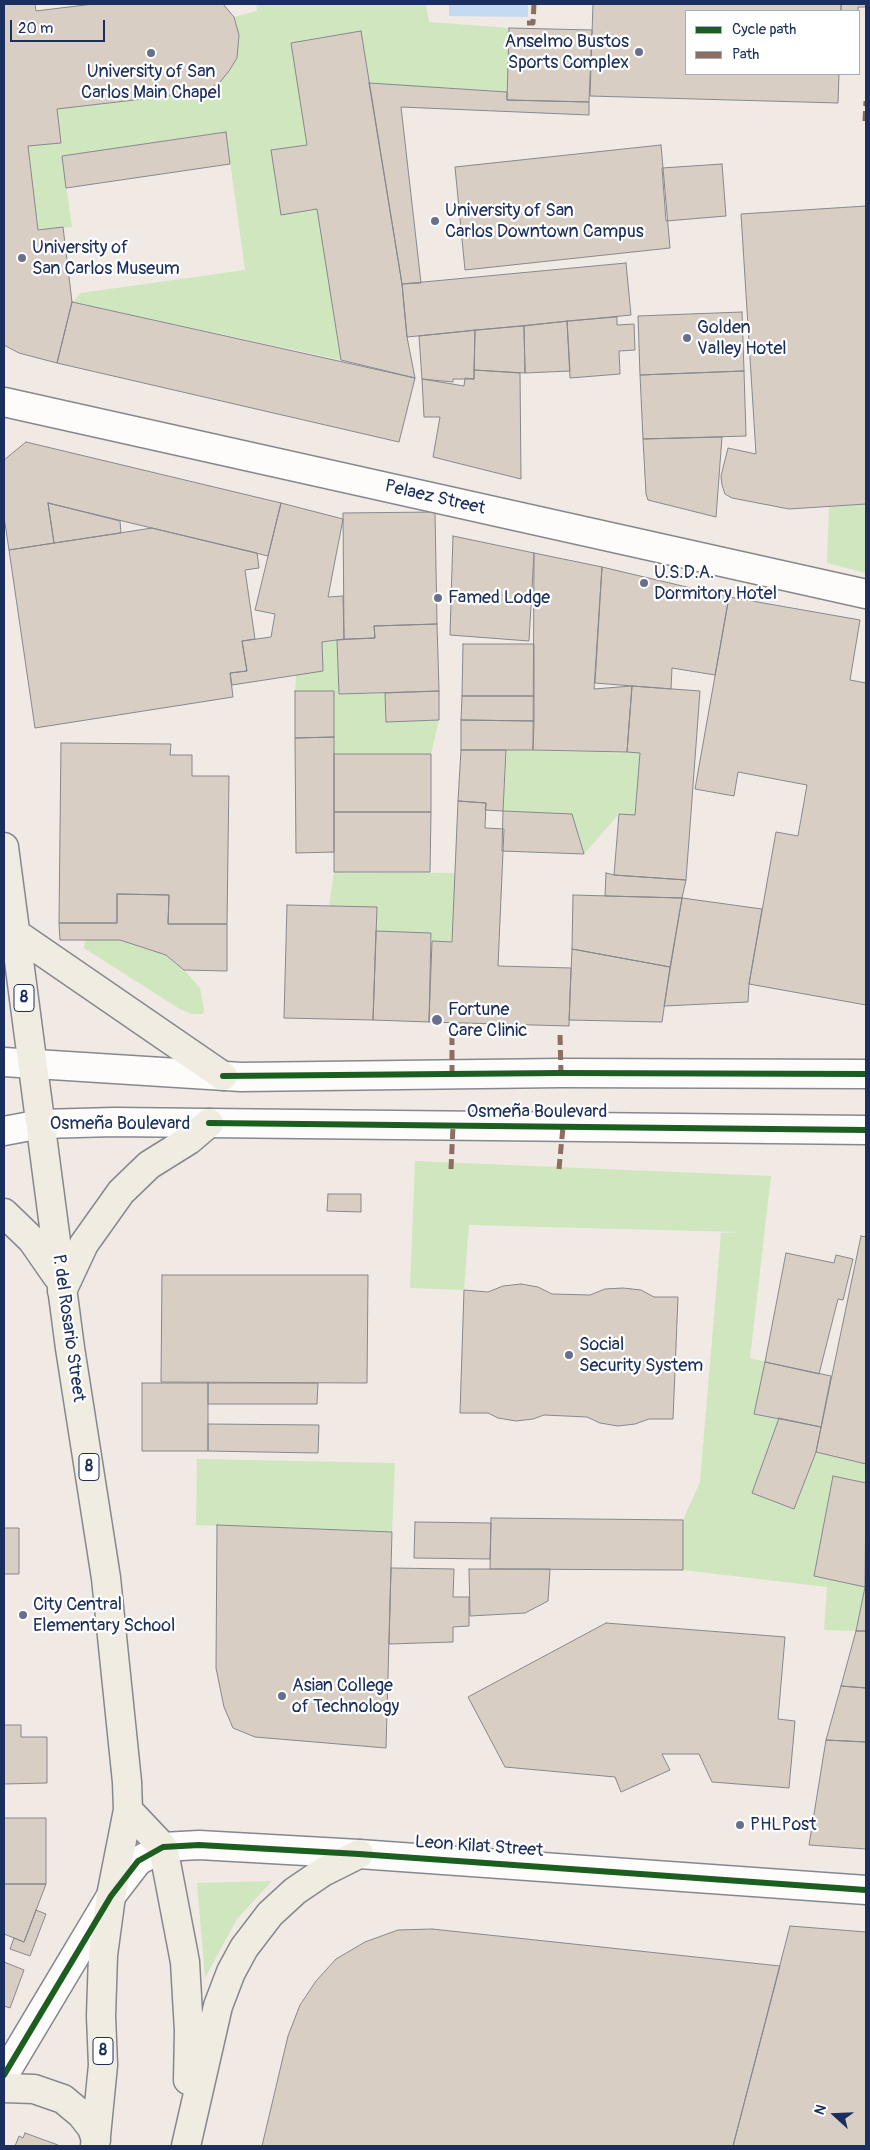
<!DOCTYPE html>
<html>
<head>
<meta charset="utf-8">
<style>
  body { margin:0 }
  #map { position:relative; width:870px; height:2150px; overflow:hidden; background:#f0e9e4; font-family:Pangolin,sans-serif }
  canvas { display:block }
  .frame { position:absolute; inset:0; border:5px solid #1b2f5e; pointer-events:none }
  .legend { position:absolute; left:685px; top:10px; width:175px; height:65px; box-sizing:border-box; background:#fff; border:1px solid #a4acbf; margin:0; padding:6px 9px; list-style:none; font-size:15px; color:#1b2f5e }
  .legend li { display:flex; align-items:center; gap:10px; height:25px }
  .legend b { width:25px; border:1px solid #a4acbf }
  .north { position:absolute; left:810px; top:2090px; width:50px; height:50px; -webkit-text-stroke:4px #fff; paint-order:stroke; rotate:290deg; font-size:14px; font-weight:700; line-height:20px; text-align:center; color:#1b2f5e }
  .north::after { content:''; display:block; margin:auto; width:18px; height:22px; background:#1b2f5e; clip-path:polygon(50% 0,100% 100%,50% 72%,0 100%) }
  .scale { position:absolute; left:10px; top:20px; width:95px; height:22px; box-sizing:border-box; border:2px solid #1b2f5e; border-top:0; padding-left:6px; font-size:15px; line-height:18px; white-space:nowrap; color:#1b2f5e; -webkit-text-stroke:4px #fff; paint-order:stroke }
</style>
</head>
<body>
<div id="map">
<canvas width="870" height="2150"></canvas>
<div class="frame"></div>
<ul class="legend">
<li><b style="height:6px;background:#1b5e20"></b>Cycle path</li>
<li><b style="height:6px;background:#8d6e63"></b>Path</li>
</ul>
<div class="north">N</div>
<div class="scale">20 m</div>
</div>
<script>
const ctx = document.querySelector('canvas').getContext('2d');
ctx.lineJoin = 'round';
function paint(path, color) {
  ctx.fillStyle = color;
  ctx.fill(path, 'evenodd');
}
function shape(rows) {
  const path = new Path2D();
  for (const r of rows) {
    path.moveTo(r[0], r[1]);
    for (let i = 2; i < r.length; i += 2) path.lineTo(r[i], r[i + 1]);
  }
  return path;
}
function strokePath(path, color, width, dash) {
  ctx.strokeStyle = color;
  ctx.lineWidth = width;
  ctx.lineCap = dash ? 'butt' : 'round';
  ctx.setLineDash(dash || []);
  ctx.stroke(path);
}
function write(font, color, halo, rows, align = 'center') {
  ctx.font = font + ' Pangolin,sans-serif';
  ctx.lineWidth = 4.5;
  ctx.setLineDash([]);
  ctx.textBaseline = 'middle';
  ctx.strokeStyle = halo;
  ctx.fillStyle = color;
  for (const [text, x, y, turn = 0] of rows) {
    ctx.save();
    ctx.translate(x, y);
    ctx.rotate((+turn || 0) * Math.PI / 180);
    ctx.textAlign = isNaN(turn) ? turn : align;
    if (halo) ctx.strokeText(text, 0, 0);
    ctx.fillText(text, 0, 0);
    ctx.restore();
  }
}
const green = shape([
  [256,4,426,4,429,22,509,28,507,92,369,83,361,31,291,43,307,145,272,150,317,209,341,360,72,302,81,293,245,270,226,132,62,156,72,227,38,230,28,146,61,143,57,109,203,92,220,82,237,58,239,35,234,17,257,11],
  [866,504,866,573,827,563,829,507],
  [337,640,339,694,385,693,386,722,439,720,431,754,334,754,334,691,295,691,296,675,322,642],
  [507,750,640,753,635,815,619,814,584,854,572,814,503,811],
  [334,872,455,873,452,942,432,941,431,933,376,931,377,907,329,906],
  [86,939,120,940,166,955,184,970,200,988,204,1009,203,1014,191,1014,178,1008,84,948],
  [415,1161,771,1176,750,1358,765,1362,754,1414,779,1418,753,1493,794,1509,816,1452,866,1464,866,1483,833,1476,814,1576,865,1587,856,1631,824,1630,827,1587,683,1570,683,1520,700,1482,721,1233,740,1232,469,1225,464,1290,410,1288],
  [197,1459,395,1463,392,1532,196,1525],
  [272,1881,237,1919,205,1978,197,1883]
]);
const water = shape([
  [449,4,528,4,528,17,449,16]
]);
const building = shape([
  [4,4,35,4,36,11,93,4,223,4,234,17,239,35,237,58,229,71,220,82,203,92,57,109,61,143,28,146,38,230,63,227,72,302,57,363,19,353,4,345,4,4],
  [593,4,841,4,841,11,686,11,686,74,839,74,838,103,590,96,593,4],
  [841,4,866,4,866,7,858,7,858,11,841,11,841,4],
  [509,28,592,30,589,102,507,100,509,28],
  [361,31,402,284,407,337,415,378,341,360,317,209,281,215,271,150,307,145,291,43,361,31],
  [369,83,507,92,507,100,589,102,589,115,401,107,421,283,402,284,369,83],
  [226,132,230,164,66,188,62,156,226,132],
  [661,145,670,248,465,270,455,167,661,145],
  [722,164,726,216,666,221,662,168,722,164],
  [866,206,866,504,789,509,732,498,725,494,722,485,721,476,728,448,756,454,741,214,866,206],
  [626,263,631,315,407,337,402,284,626,263],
  [72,302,415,378,399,442,57,363,72,302],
  [742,312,744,371,640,375,638,316,742,312],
  [617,317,617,325,634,324,635,350,619,351,620,374,570,378,567,321,617,317],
  [567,321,570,371,525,373,524,326,567,321],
  [524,326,525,373,474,370,475,330,524,326],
  [475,330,474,379,453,379,453,382,422,379,419,336,475,330],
  [474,370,520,373,521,479,433,457,440,417,424,417,422,379,464,386,465,378,474,379,474,370],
  [744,371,746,436,643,439,640,375,744,371],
  [722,437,716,517,648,500,646,494,643,439,722,437],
  [26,442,281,503,268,556,48,503,54,543,9,550,4,517,4,460,26,442],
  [48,503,120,521,121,533,54,543,48,503],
  [281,503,343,519,328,597,343,596,344,639,322,642,323,671,232,685,230,673,247,671,242,641,271,637,275,614,255,610,281,503],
  [435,512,437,624,374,626,375,638,344,639,343,513,435,512],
  [152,528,257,553,259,568,245,570,255,639,242,641,247,671,230,673,233,697,35,728,9,550,152,528],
  [453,536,534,553,529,641,450,635,453,536],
  [534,553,602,567,594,689,632,686,627,752,533,750,534,553],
  [602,567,729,597,715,675,672,668,671,689,595,683,602,567],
  [729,597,860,620,850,680,866,683,866,1005,749,984,776,832,798,836,807,785,738,772,734,796,695,789,729,597],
  [437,624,439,691,339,694,337,640,375,638,374,626,437,624],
  [463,644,534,644,534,696,462,696,463,644],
  [632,686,700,691,686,880,614,875,619,814,635,815,640,753,627,752,632,686],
  [295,691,334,691,334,737,295,738,295,691],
  [439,691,439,720,386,722,385,693,439,691],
  [462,696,534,696,534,721,461,720,462,696],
  [461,720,534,721,533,750,461,750,461,720],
  [334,737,334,852,296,853,295,738,334,737],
  [61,743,171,744,170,755,192,755,192,776,229,776,227,924,168,924,169,895,117,894,117,923,59,923,61,743],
  [461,750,506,750,503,811,485,810,486,803,458,801,461,750],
  [334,754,431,754,431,812,334,812,334,754],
  [458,801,486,803,485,828,504,829,498,966,571,968,569,1026,429,1022,432,941,452,942,458,801],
  [503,811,572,814,584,854,502,851,503,811],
  [334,812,431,812,430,872,334,872,334,812],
  [606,873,614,875,686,880,682,898,605,896,606,873],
  [117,894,169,895,168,924,227,924,227,971,184,970,166,955,120,940,60,940,59,923,117,923,117,894],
  [573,895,682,898,670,967,572,949,573,895],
  [682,898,762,909,749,984,748,1002,664,1006,682,898],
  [287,905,377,907,373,1020,284,1018,287,905],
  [376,931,431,933,429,1022,373,1020,376,931],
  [572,949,670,967,662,1022,569,1020,572,949],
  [328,1194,361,1194,361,1212,327,1211,328,1194],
  [861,1236,866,1237,866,1464,816,1452,861,1236],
  [786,1253,834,1263,836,1255,853,1259,843,1300,838,1299,819,1374,765,1362,786,1253],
  [162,1275,368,1275,367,1383,161,1382,162,1275],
  [521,1284,538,1287,552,1294,590,1295,605,1289,623,1288,641,1290,654,1297,678,1297,673,1419,649,1419,635,1424,618,1426,600,1423,587,1417,544,1415,533,1419,516,1421,498,1418,488,1413,460,1413,464,1290,488,1292,503,1286,521,1284],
  [765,1362,831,1376,821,1427,754,1414,765,1362],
  [142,1383,208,1383,208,1451,142,1451,142,1383],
  [208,1383,318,1383,317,1404,208,1404,208,1383],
  [779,1418,821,1427,816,1452,794,1509,752,1493,779,1418],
  [208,1424,319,1425,318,1453,208,1451,208,1424],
  [833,1476,866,1483,865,1587,814,1576,833,1476],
  [491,1518,683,1520,683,1570,490,1569,491,1518],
  [415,1522,491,1523,490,1559,414,1558,415,1522],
  [217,1525,392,1532,386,1748,255,1737,233,1728,224,1707,216,1668,217,1525],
  [4,1528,19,1528,19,1574,4,1574,4,1528],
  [391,1568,454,1569,453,1597,469,1597,469,1626,453,1627,453,1642,389,1644,391,1568],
  [469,1569,550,1569,548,1601,525,1613,470,1616,469,1569],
  [866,1581,866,1631,856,1631,865,1587,866,1581],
  [606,1623,785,1637,778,1719,795,1721,789,1788,712,1782,699,1754,662,1754,670,1770,621,1792,615,1777,505,1767,468,1697,606,1623],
  [856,1631,866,1631,866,1688,841,1686,856,1631],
  [841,1686,866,1688,866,1742,826,1740,841,1686],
  [4,1725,21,1725,21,1737,47,1737,47,1783,4,1784,4,1725],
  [826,1740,866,1742,866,1849,809,1845,826,1740],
  [4,1818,46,1818,46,1884,4,1884,4,1818],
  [4,1884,46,1884,24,1942,4,1934,4,1884],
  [36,1910,46,1914,30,1956,10,1949,14,1938,24,1942,36,1910],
  [790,1926,866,1932,866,2146,733,2146,790,1926],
  [432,1929,780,1966,733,2146,262,2146,288,2036,300,2005,316,1981,336,1959,365,1942,398,1930,432,1929],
  [4,1962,24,1970,10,2008,4,2006,4,1962],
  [25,2133,58,2145,58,2146,15,2146,19,2136,23,2138,25,2133]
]);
const secondary = shape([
  [4,402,866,594],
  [4,1062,241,1077,561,1073,866,1074],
  [4,1131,41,1124,114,1122,866,1130],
  [4,2075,111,1896,138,1861,163,1847,199,1845,359,1854,866,1890]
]);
const primary = shape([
  [4,847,70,1348,106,1578,127,1782,128,1810,111,1896,103,1955,101,2016,103,2065,95,2146],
  [15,933,223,1076],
  [4,1213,32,1240,57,1276],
  [62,1291,84,1244,121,1192,149,1165,189,1140,209,1123],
  [128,1810,163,1847,185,1962,189,2031,188,2080],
  [4,2088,34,2089,63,2099,81,2114,92,2128,96,2140],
  [186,2146,218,2006,231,1972,244,1948,270,1914,295,1891,323,1872,359,1854]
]);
const quiet = shape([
  [527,23,533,23,534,4],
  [865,121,866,101],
  [560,1035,561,1073],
  [452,1075,452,1033],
  [451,1169,453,1127],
  [559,1169,563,1127]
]);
const cycleway = shape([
  [223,1076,561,1073,866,1074],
  [209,1123,866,1130],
  [4,2075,111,1896,138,1861,163,1847,199,1845,359,1854,866,1890]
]);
const markers = [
  [639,52,5,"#66708d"],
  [151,53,5,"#66708d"],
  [435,221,5,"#66708d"],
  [22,258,5,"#66708d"],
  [687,338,5,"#66708d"],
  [644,583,5,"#66708d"],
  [438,598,5,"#66708d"],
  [437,1020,6,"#66708d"],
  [569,1355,5,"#66708d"],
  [23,1615,5,"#66708d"],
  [282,1696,5,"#66708d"],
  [740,1825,5,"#66708d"]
];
const shields = [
  [24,998,20],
  [89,1467,20],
  [103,2051,20]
];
const shieldNames = [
  ["8",24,998],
  ["8",89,1467],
  ["8",103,2051]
];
const poiNames = [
  ["Anselmo Bustos",629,42,"right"],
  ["Sports Complex",629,63,"right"],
  ["University of San",151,72,"center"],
  ["Carlos Main Chapel",151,93,"center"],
  ["University of San",445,211],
  ["Carlos Downtown Campus",445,232],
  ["University of",32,248],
  ["San Carlos Museum",32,269],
  ["Golden",697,328],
  ["Valley Hotel",697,349],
  ["U.S.D.A.",654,573],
  ["Dormitory Hotel",654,594],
  ["Famed Lodge",448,598],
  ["Fortune",448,1010],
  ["Care Clinic",448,1031],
  ["Social",579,1345],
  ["Security System",579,1366],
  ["City Central",33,1605],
  ["Elementary School",33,1626],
  ["Asian College",292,1686],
  ["of Technology",292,1707],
  ["PHLPost",750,1825]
];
const streetNames = [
  ["Pelaez Street",435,498,13],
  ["Osmeña Boulevard",537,1112],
  ["Osmeña Boulevard",120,1124],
  ["P. del Rosario Street",68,1328,82],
  ["Leon Kilat Street",479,1847,4]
];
paint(green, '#d0e6bf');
paint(water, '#c3daf2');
paint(building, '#d9cec4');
strokePath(building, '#87888e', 1);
strokePath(secondary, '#87888e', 31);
strokePath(primary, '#87888e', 31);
strokePath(secondary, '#fdfcfb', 28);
strokePath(primary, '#f0ece2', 28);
strokePath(quiet, '#8d6e63', 5, [10, 5]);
strokePath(cycleway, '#1b5e20', 6);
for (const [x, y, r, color] of markers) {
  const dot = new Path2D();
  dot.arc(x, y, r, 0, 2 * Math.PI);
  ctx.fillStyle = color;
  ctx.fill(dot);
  strokePath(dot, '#fff', 2);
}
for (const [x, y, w] of shields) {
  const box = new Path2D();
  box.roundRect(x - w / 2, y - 13.5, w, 27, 4);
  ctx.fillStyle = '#fff';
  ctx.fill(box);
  strokePath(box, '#1b2f5e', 1);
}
write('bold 16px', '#1b2f5e', null, shieldNames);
write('18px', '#1b2f5e', '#fff', poiNames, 'left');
write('18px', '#1b2f5e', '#fff', streetNames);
</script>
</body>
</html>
